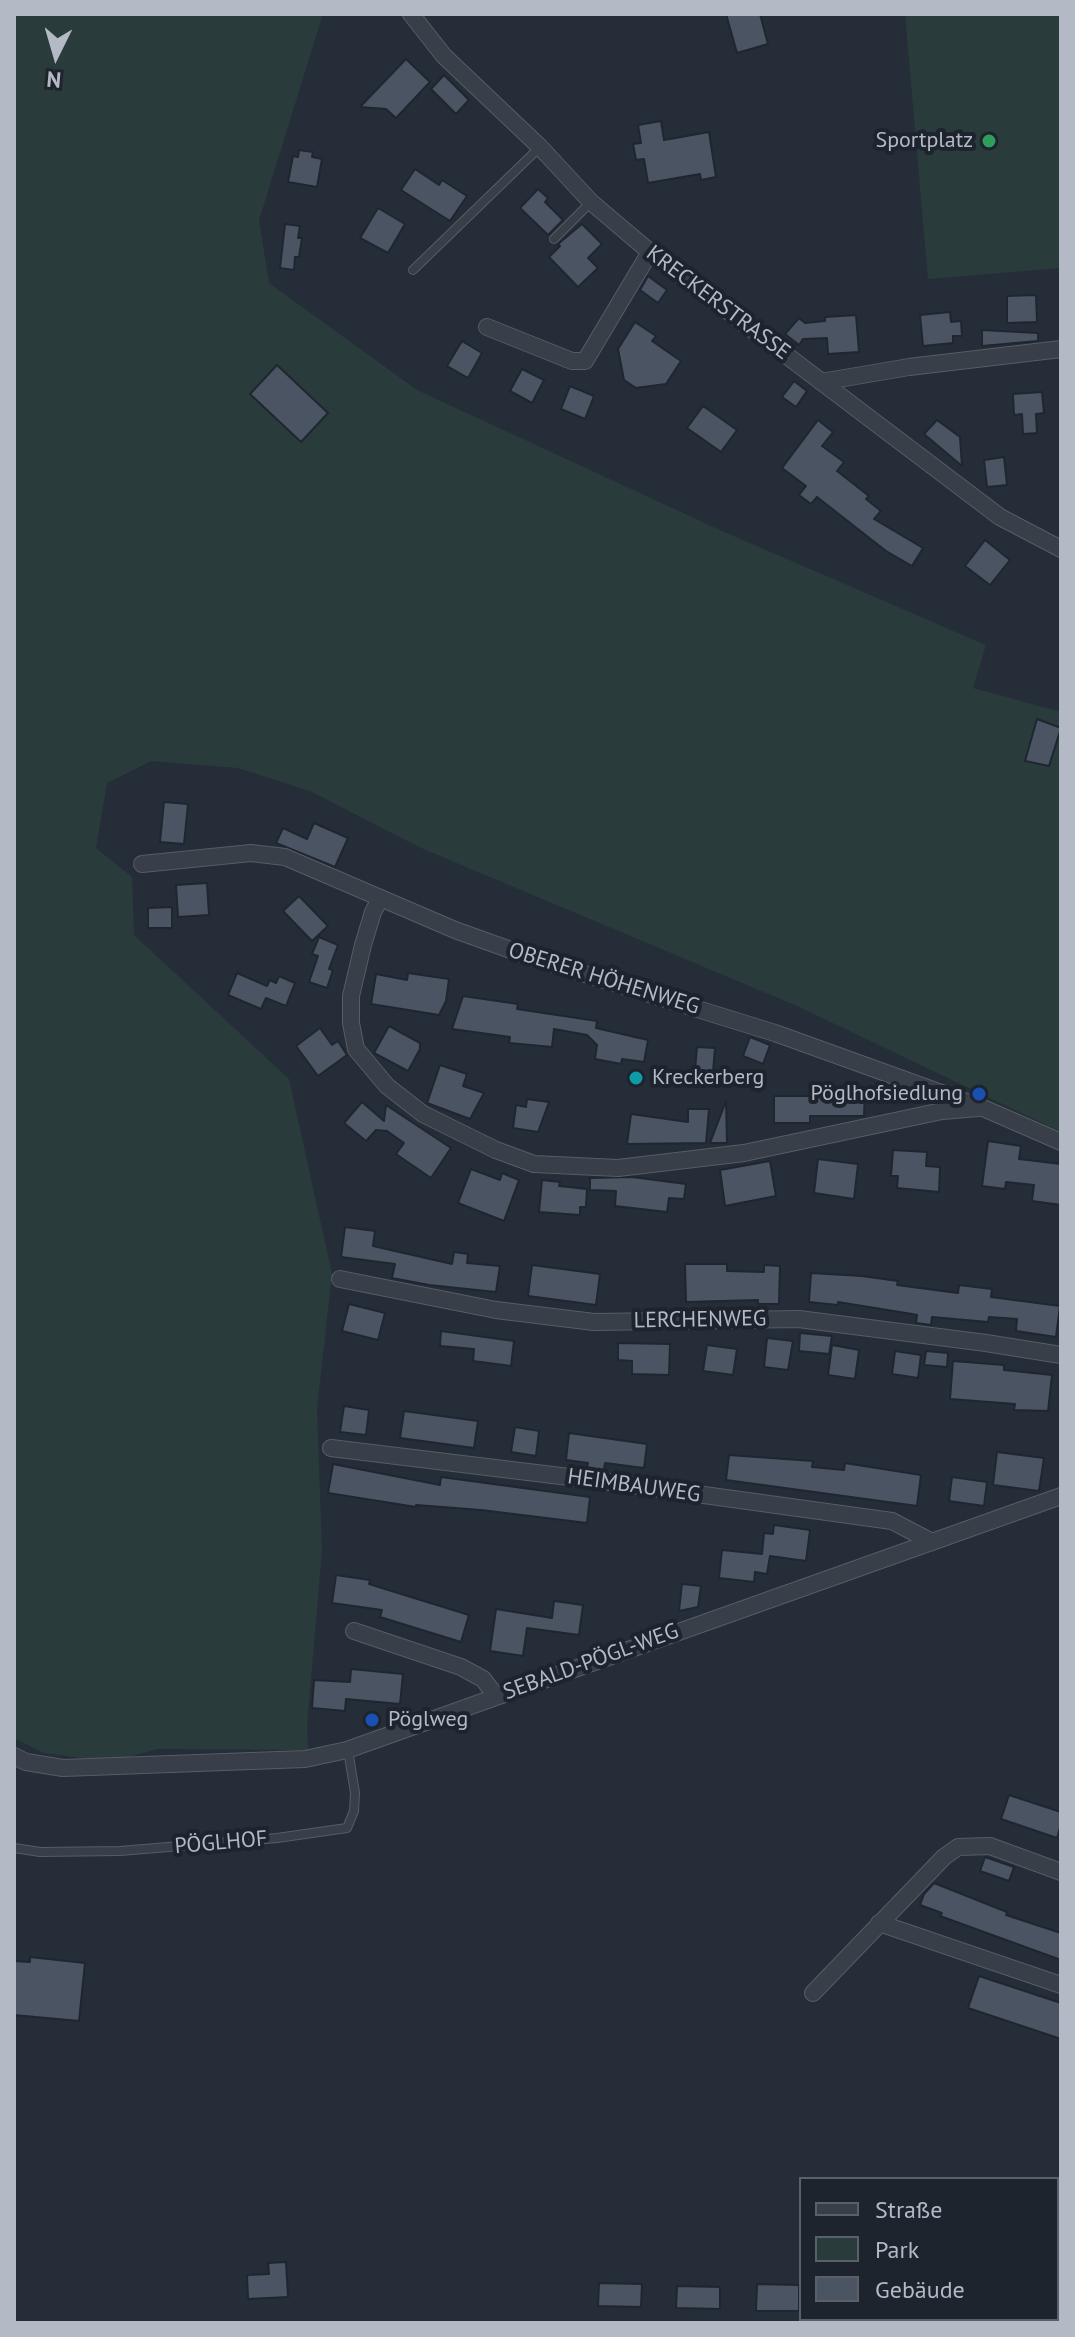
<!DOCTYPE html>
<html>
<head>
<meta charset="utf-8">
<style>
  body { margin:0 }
  #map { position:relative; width:1075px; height:2337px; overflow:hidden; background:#252d39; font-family:"PT Sans",sans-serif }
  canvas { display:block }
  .frame { position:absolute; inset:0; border:16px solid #b4bac5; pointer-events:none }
  .legend { position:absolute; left:799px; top:2177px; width:260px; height:144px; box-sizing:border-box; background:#1d242e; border:2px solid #59606a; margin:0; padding:10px 14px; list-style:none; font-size:24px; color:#b4bac5 }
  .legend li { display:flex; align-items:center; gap:16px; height:40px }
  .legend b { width:40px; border:2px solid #59606a }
  .north { position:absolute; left:16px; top:16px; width:80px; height:80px; -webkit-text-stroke:6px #1d242e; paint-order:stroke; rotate:185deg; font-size:22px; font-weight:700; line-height:32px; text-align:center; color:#b4bac5 }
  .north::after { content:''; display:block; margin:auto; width:28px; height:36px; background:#b4bac5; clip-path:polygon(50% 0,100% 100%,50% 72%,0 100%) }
</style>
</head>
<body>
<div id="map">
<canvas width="1075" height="2337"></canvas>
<div class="frame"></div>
<ul class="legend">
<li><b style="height:10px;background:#383f49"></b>Straße</li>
<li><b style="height:22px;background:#2a3b3c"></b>Park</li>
<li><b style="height:22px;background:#4b5462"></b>Gebäude</li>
</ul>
<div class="north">N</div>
</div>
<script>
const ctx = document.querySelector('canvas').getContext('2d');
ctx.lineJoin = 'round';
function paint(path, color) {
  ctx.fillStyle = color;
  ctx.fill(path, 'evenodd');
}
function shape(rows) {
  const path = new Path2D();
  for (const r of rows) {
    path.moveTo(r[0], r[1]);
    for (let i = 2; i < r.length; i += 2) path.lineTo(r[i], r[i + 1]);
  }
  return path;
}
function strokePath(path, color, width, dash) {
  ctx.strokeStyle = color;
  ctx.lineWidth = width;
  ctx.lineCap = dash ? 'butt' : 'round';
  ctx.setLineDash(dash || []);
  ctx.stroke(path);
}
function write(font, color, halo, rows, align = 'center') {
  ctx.font = font + ' "PT Sans",sans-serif';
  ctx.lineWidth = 8;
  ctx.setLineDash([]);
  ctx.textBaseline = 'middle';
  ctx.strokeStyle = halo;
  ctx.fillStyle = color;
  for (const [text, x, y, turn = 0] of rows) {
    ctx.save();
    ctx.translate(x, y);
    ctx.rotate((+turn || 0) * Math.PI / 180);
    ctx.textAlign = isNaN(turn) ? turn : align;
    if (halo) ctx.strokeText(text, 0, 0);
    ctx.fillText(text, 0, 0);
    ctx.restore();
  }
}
const green = shape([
  [14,14,323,14,259,220,269,283,417,390,722,531,986,645,973,688,1061,712,1061,1132,797,1006,421,848,310,791,238,768,151,761,107,783,96,848,132,877,134,935,289,1079,332,1274,317,1409,322,1551,307,1725,308,1750,158,1749,121,1759,82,1758,44,1753,14,1738],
  [905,14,1061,14,1061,268,928,279]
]);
const building = shape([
  [726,14,760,14,768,44,737,53,726,14],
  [406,59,430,82,396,118,386,109,360,107,406,59],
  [444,75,469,100,456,114,431,89,444,75],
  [661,121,664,140,709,132,716,177,701,180,700,174,648,183,644,159,636,160,633,144,641,143,638,125,661,121],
  [299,150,313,152,312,157,322,159,317,187,288,182,293,156,298,157,299,150],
  [415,169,439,185,442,180,467,196,450,221,401,190,415,169],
  [538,189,548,198,545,202,563,220,548,235,520,208,538,189],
  [378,208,405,224,388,253,360,238,378,208],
  [285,224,300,226,298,238,302,238,299,257,295,257,294,270,280,268,285,224],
  [582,224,602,244,588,258,598,268,578,287,549,257,560,246,558,244,582,224],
  [648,276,667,290,658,303,640,290,648,276],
  [1036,295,1037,322,1007,323,1007,296,1036,295],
  [950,312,951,322,961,321,962,336,953,336,953,343,923,346,920,315,950,312],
  [856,315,859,352,828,354,827,338,803,339,799,345,785,334,799,318,805,323,825,321,825,317,856,315],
  [635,322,656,336,652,341,681,361,666,384,636,388,624,380,618,349,635,322],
  [982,330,1038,333,1038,341,982,346,982,330],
  [462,341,482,353,468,378,447,366,462,341],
  [277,365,328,413,301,442,250,394,277,365],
  [522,369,544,380,532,403,510,391,522,369],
  [794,381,807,391,796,407,782,397,794,381],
  [570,386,594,396,585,419,561,409,570,386],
  [1042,392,1044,413,1036,414,1037,433,1023,434,1022,414,1014,415,1013,394,1042,392],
  [703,406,737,430,721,452,687,428,703,406],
  [818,420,833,432,822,446,844,462,837,471,869,496,866,499,881,511,874,519,923,548,912,566,886,551,817,497,811,504,799,495,806,486,782,468,818,420],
  [937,420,960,437,962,466,924,434,937,420],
  [1004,457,1007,485,987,487,984,460,1004,457],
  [985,540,1010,560,990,585,965,566,985,540],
  [1037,719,1061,728,1049,766,1025,761,1037,719],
  [164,802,188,804,184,844,160,842,164,802],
  [314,823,348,838,335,867,276,843,283,828,307,839,314,823],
  [207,883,209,915,178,917,176,885,207,883],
  [299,896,328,926,312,941,283,911,299,896],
  [172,907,172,928,148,928,148,908,172,907],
  [319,937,338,945,329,969,333,970,327,988,309,982,318,956,312,954,319,937],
  [237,973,267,986,270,980,276,983,279,976,295,983,286,1006,266,998,261,1009,228,995,237,973],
  [408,973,449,979,446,1001,439,1015,371,1004,376,974,407,980,408,973],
  [463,996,518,1004,517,1009,597,1021,596,1028,648,1040,644,1062,622,1059,621,1064,595,1059,597,1045,587,1035,554,1029,552,1047,509,1043,510,1037,452,1029,463,996],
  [389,1026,420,1043,420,1049,408,1071,374,1053,389,1026],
  [320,1028,332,1045,338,1041,347,1055,318,1076,296,1046,320,1028],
  [750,1037,770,1045,763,1064,743,1056,750,1037],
  [697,1047,715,1048,713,1072,695,1070,697,1047],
  [440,1065,467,1074,463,1086,484,1093,470,1119,427,1103,440,1065],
  [829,1088,865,1090,864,1116,810,1116,810,1123,774,1123,774,1096,828,1096,829,1088],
  [527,1099,549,1102,538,1132,513,1128,516,1105,526,1107,527,1099],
  [726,1101,727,1143,710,1143,726,1101],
  [362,1102,384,1121,386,1105,451,1148,431,1178,396,1154,404,1143,387,1131,376,1130,366,1141,344,1123,362,1102],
  [688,1109,709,1109,706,1143,627,1144,631,1114,688,1122,688,1109],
  [988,1141,1021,1146,1019,1159,1061,1164,1061,1205,1032,1201,1034,1185,1006,1182,1005,1189,982,1186,988,1141],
  [893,1150,927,1152,926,1166,940,1167,939,1192,897,1188,898,1176,891,1176,893,1150],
  [818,1159,858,1164,854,1199,814,1193,818,1159],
  [770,1161,776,1196,725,1206,720,1170,770,1161],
  [471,1169,500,1180,502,1173,519,1180,504,1221,458,1203,471,1169],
  [632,1177,686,1184,684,1199,669,1198,667,1212,615,1206,616,1191,590,1190,590,1178,632,1177],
  [542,1180,560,1182,559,1186,587,1189,586,1207,580,1207,580,1215,539,1212,542,1180],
  [345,1227,375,1231,373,1246,452,1264,454,1252,468,1254,467,1263,500,1266,496,1292,429,1285,392,1278,395,1264,341,1257,345,1227],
  [685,1264,727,1264,727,1271,764,1272,764,1265,780,1266,779,1304,758,1304,758,1300,686,1302,685,1264],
  [532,1265,600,1274,596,1305,528,1296,532,1265],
  [811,1273,862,1276,898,1281,897,1285,958,1293,959,1285,992,1289,991,1297,1060,1306,1056,1337,1016,1331,1017,1319,989,1317,988,1322,932,1317,931,1325,916,1323,917,1315,912,1314,838,1302,838,1305,809,1302,811,1273],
  [349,1304,385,1313,378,1340,342,1331,349,1304],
  [441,1331,514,1341,511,1366,473,1361,474,1349,440,1346,441,1331],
  [800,1333,832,1336,829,1354,799,1351,800,1333],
  [767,1338,793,1341,788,1370,764,1367,767,1338],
  [618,1343,670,1344,669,1375,632,1374,632,1361,618,1360,618,1343],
  [707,1345,737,1349,733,1375,703,1371,707,1345],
  [832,1345,859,1350,855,1379,828,1375,832,1345],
  [895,1351,921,1355,918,1378,892,1374,895,1351],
  [926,1351,948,1353,947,1367,924,1365,926,1351],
  [953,1361,1004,1365,1004,1370,1052,1375,1048,1411,1014,1410,1015,1404,950,1399,953,1361],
  [344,1406,369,1410,366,1435,340,1432,344,1406],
  [404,1411,478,1421,474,1448,400,1438,404,1411],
  [515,1427,539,1431,536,1456,511,1452,515,1427],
  [569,1433,647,1444,644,1468,605,1463,604,1470,587,1468,588,1463,566,1460,569,1433],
  [997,1452,1044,1458,1039,1491,993,1485,997,1452],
  [729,1455,813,1461,812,1467,844,1470,845,1463,921,1475,917,1506,726,1480,729,1455],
  [333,1464,440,1485,441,1477,590,1497,587,1523,481,1510,416,1505,416,1507,328,1493,333,1464],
  [952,1477,987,1482,984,1506,949,1501,952,1477],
  [774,1525,810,1530,806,1561,770,1556,767,1574,755,1572,754,1582,719,1578,722,1550,762,1554,764,1533,773,1534,774,1525],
  [336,1575,370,1580,369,1584,469,1615,461,1642,380,1617,382,1610,332,1603,336,1575],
  [682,1584,701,1586,698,1607,679,1611,682,1584],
  [554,1601,583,1605,579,1635,527,1628,523,1656,490,1651,496,1609,552,1618,554,1601],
  [351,1669,403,1674,400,1704,346,1699,345,1711,312,1708,314,1680,350,1682,351,1669],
  [1009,1795,1061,1812,1061,1825,1057,1838,1001,1819,1009,1795],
  [985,1857,1014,1867,1009,1881,980,1871,985,1857],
  [934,1883,1007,1912,1006,1915,1061,1933,1061,1960,940,1916,942,1913,920,1905,924,1894,934,1883],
  [30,1957,85,1963,79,2021,14,2015,14,1961,30,1962,30,1957],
  [979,1976,1061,2003,1061,2039,968,2008,979,1976],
  [286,2262,288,2297,248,2299,247,2275,269,2274,268,2263,286,2262],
  [599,2283,642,2284,641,2307,598,2306,599,2283],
  [757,2284,799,2285,799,2311,756,2311,757,2284],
  [677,2286,720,2287,720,2309,676,2308,677,2286]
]);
const lane = shape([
  [554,239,591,202],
  [413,270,540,147],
  [14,1848,40,1852,120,1851,277,1838,347,1828,354,1811,355,1793,348,1750]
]);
const street = shape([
  [411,14,444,56,540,147,591,202,650,252,1000,517,1061,549],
  [487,327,572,361,585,361,650,252],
  [821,382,909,367,1061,349],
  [142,864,251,853,285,857,455,930,533,958,775,1033,983,1108,1061,1142],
  [380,899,373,912,363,945,351,996,351,1023,356,1049,387,1086,423,1114,496,1150,534,1164,618,1168,744,1153,942,1111,978,1108],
  [340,1279,496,1310,594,1322,799,1319,986,1343,1061,1355],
  [331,1448,610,1482,892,1521,932,1542],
  [354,1631,461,1667,483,1679,496,1696],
  [14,1756,26,1762,63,1768,305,1759,347,1750,1061,1496],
  [879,1923,1061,1985],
  [813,1993,944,1857,958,1847,990,1846,1061,1872],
  [828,2323,828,2319],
  [992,2323,992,2319]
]);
const markers = [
  [989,141,8,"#2e9e5b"],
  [636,1078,8,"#0f9aa8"],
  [979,1094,8,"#1a4fb4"],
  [372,1720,8,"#1a4fb4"]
];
const poiNames = [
  ["Sportplatz",973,141],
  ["Kreckerberg",652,1078,"left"],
  ["Pöglhofsiedlung",963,1094],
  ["Pöglweg",388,1720,"left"]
];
const streetNames = [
  ["KRECKERSTRASSE",718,303,37],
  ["OBERER HÖHENWEG",604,979,17],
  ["LERCHENWEG",700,1320,-1],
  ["HEIMBAUWEG",634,1486,8],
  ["SEBALD-PÖGL-WEG",591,1662,-20],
  ["PÖGLHOF",221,1843,-5]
];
paint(green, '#2a3b3c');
paint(building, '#4b5462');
strokePath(building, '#1f2630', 2);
strokePath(lane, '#565d67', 10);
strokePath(street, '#565d67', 18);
strokePath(lane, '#383f49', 8);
strokePath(street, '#383f49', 16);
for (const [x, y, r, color] of markers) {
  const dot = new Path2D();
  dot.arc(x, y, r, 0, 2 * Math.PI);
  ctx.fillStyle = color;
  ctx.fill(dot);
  strokePath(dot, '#1d242e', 3);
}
write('22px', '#b4bac5', '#1d242e', poiNames, 'right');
write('22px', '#b4bac5', '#1d242e', streetNames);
</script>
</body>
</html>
